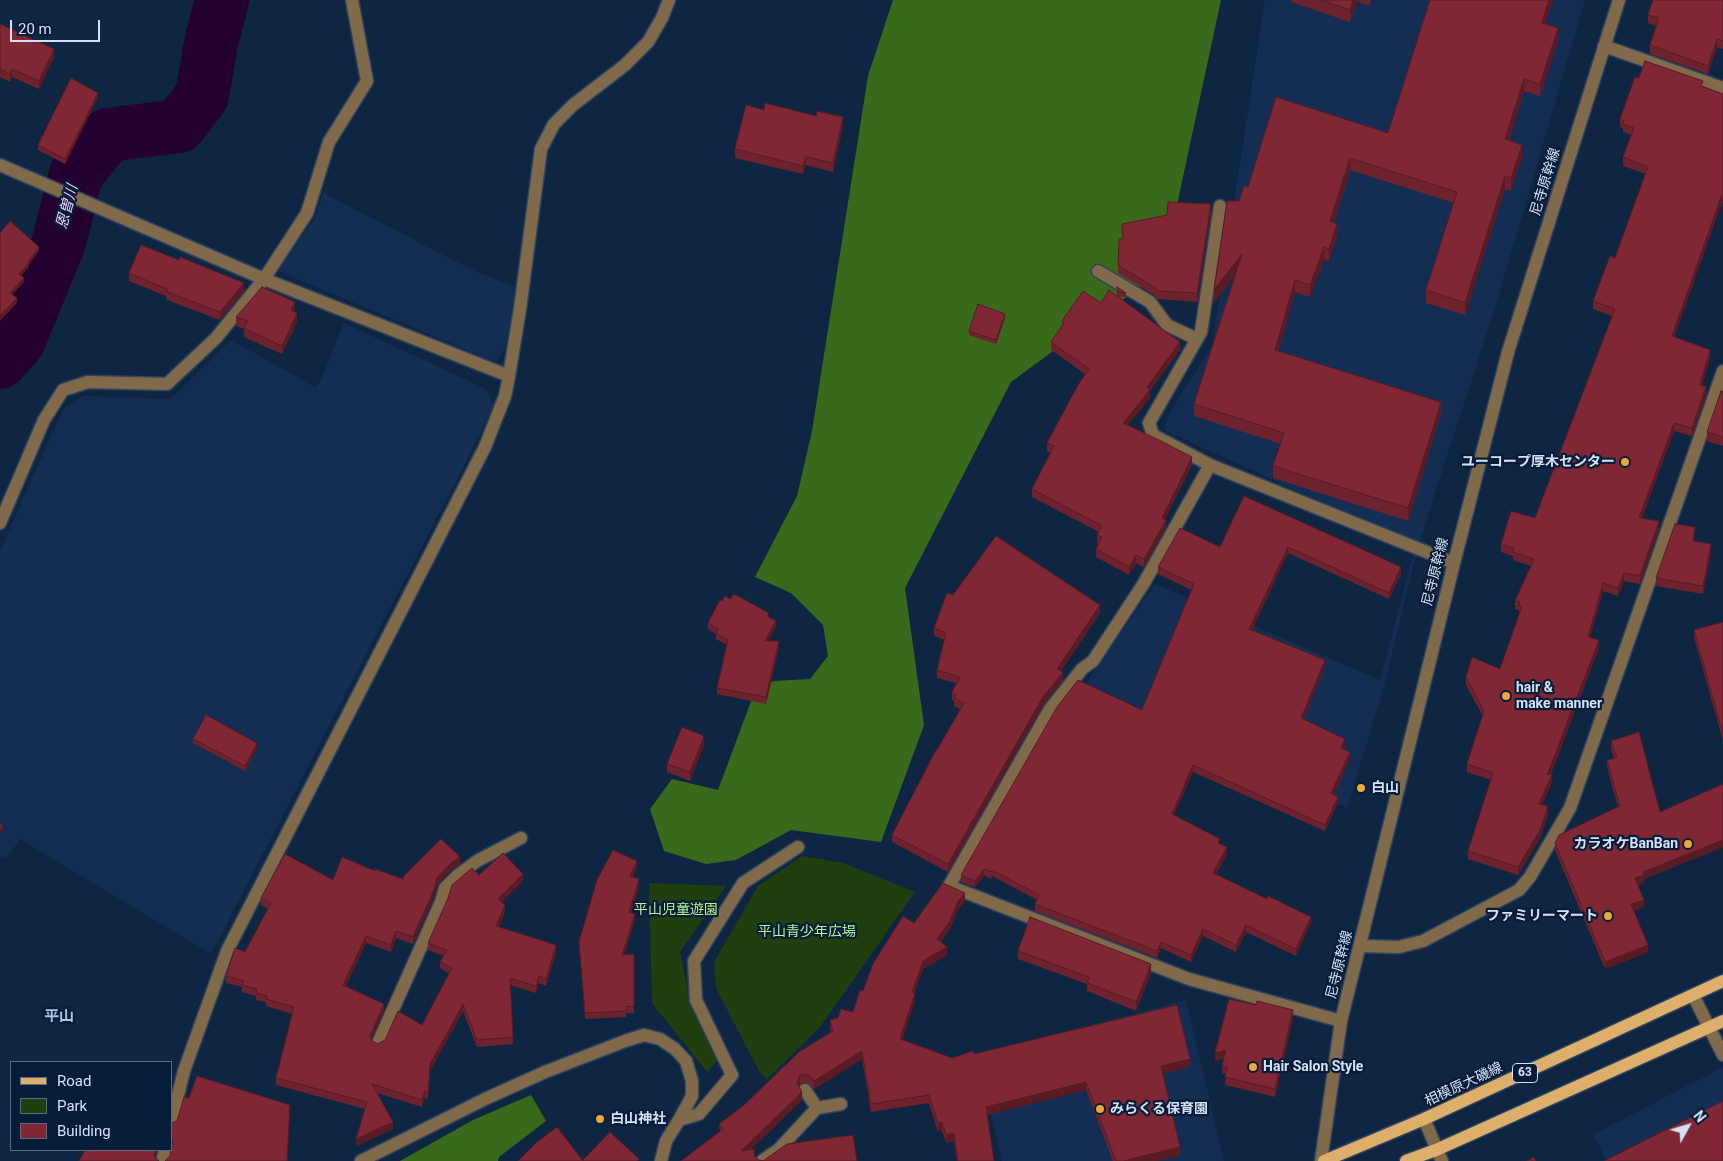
<!DOCTYPE html>
<html>
<head>
<meta charset="utf-8">
<style>
  body { margin:0 }
  #map { position:relative; width:1723px; height:1161px; overflow:hidden; background:#0f2643; font-family:Roboto,sans-serif }
  canvas { display:block }
  .legend { position:absolute; left:10px; top:1061px; width:162px; height:90px; box-sizing:border-box; background:#061c38; border:1px solid #586b83; margin:0; padding:6px 9px; list-style:none; font-size:15px; color:#d2e1f4 }
  .legend li { display:flex; align-items:center; gap:10px; height:25px }
  .legend b { width:25px; border:1px solid #586b83 }
  .north { position:absolute; left:1663px; top:1101px; width:50px; height:50px; -webkit-text-stroke:4px #061c38; paint-order:stroke; rotate:51deg; font-size:14px; font-weight:700; line-height:20px; text-align:center; color:#d2e1f4 }
  .north::after { content:''; display:block; margin:auto; width:18px; height:22px; background:#d2e1f4; clip-path:polygon(50% 0,100% 100%,50% 72%,0 100%) }
  .scale { position:absolute; left:10px; top:20px; width:90px; height:22px; box-sizing:border-box; border:2px solid #d2e1f4; border-top:0; padding-left:6px; font-size:15px; line-height:18px; white-space:nowrap; color:#d2e1f4; -webkit-text-stroke:4px #061c38; paint-order:stroke }
</style>
</head>
<body>
<div id="map">
<canvas width="1723" height="1161"></canvas>
<ul class="legend">
<li><b style="height:6px;background:#deaf6a"></b>Road</li>
<li><b style="height:14px;background:#213e0f"></b>Park</li>
<li><b style="height:14px;background:#7f2734"></b>Building</li>
</ul>
<div class="north">N</div>
<div class="scale">20 m</div>
</div>
<script>
const ctx = document.querySelector('canvas').getContext('2d');
ctx.lineJoin = 'round';
function paint(path, color) {
  ctx.fillStyle = color;
  ctx.fill(path, 'evenodd');
}
function shape(rows) {
  const path = new Path2D();
  for (const r of rows) {
    path.moveTo(r[0], r[1]);
    for (let i = 2; i < r.length; i += 2) path.lineTo(r[i], r[i + 1]);
  }
  return path;
}
function strokePath(path, color, width, dash) {
  ctx.strokeStyle = color;
  ctx.lineWidth = width;
  ctx.lineCap = dash ? 'butt' : 'round';
  ctx.setLineDash(dash || []);
  ctx.stroke(path);
}
function write(font, color, halo, rows, align = 'center') {
  ctx.font = font + ' Roboto,"Noto Sans JP",sans-serif';
  ctx.lineWidth = 4.5;
  ctx.setLineDash([]);
  ctx.textBaseline = 'middle';
  ctx.strokeStyle = halo;
  ctx.fillStyle = color;
  for (const [text, x, y, turn = 0] of rows) {
    ctx.save();
    ctx.translate(x, y);
    ctx.rotate((+turn || 0) * Math.PI / 180);
    ctx.textAlign = isNaN(turn) ? turn : align;
    if (halo) ctx.strokeText(text, 0, 0);
    ctx.fillText(text, 0, 0);
    ctx.restore();
  }
}
const built = shape([
  [1265,0,1585,0,1495,308,1419,543,1385,683,1347,808,1084,686,1155,584,1380,680,1416,545,1164,430,1168,415,1212,346],
  [323,193,477,272,516,287,506,346,496,362,278,271,281,261,314,221],
  [344,323,486,389,494,407,211,954,20,839,8,856,0,858,0,551,63,409,83,396,171,399,231,340,315,387,320,383],
  [1186,1000,1224,1161,1002,1161,977,1056],
  [1723,1067,1723,1161,1607,1161,1593,1135]
]);
const green = shape([
  [802,856,843,863,915,892,820,1027,767,1079,759,1071,716,988,714,962,758,886],
  [649,883,726,886,680,952,690,1001,719,1059,707,1072,652,1003]
]);
const forest = shape([
  [893,0,1221,0,1163,270,1011,382,905,588,924,725,881,842,791,830,736,860,706,864,664,851,650,809,672,779,718,790,756,688,774,681,810,679,828,656,823,625,791,593,755,577,797,496,812,431,868,76],
  [531,1095,546,1121,499,1157,498,1161,400,1161,473,1120]
]);
const river = shape([
  [0,362,18,342,59,242,76,174,108,135,179,126,202,96,211,43,222,0]
]);
const minor = shape([
  [1604,46,1723,88],
  [0,165,264,279,509,376],
  [1220,206,1201,332,1149,423,1153,435,1210,465,1454,563],
  [1098,271,1150,302,1167,325,1197,339],
  [1210,465,1144,583,1093,661,1082,669,1050,709,949,886,1189,979,1341,1021],
  [0,523,44,420,63,390,88,382,167,384,216,338,264,279,307,213,329,142,367,81,352,0],
  [1360,946,1399,947,1423,941,1519,890,1530,877,1570,808,1723,371],
  [1693,995,1723,1055],
  [378,1043,441,902,445,888,457,876,477,861,521,838],
  [805,1090,817,1108],
  [1424,1119,1442,1161],
  [679,1120,699,1114,732,1075,696,1000,694,961,743,883,798,847],
  [171,1123,184,1071,227,951,485,447,505,396,509,376,520,309,541,149,554,124,573,105,625,65,648,42,662,18,669,0],
  [162,1161,165,1150],
  [361,1161,485,1099,545,1072,625,1041,644,1035,660,1039,675,1049,686,1061,692,1081,692,1096,679,1120,666,1141,661,1161],
  [762,1161,778,1150,817,1108,841,1104],
  [1321,1161,1341,1021,1454,563,1508,352,1619,0]
]);
const major = shape([
  [1324,1161,1424,1119,1723,981],
  [1406,1161,1436,1150,1723,1021]
]);
const wall = shape([
  [1291,0,1371,0,1369,6,1357,1,1350,22,1291,2],
  [1430,0,1553,0,1545,24,1558,40,1540,96,1524,91,1509,140,1522,157,1511,191,1505,189,1465,315,1426,303,1426,290,1454,203,1350,170,1334,223,1337,236,1329,261,1324,259,1310,297,1295,292,1278,351,1441,414,1408,521,1273,478,1273,466,1281,444,1194,416,1194,404,1235,275,1214,303,1239,201,1248,187,1388,133],
  [1723,0,1723,49,1717,47,1708,74,1650,54,1650,45,1656,26,1648,23,1648,15],
  [0,24,54,57,39,89,12,77,10,82,0,77],
  [1639,78,1703,86,1723,94,1723,203,1722,202,1674,337,1710,358,1702,386,1706,395,1692,436,1674,431,1642,518,1659,529,1640,584,1624,581,1618,596,1603,591,1590,637,1599,648,1551,774,1552,782,1542,805,1548,815,1540,838,1518,875,1468,859,1468,851,1491,780,1467,772,1467,764,1483,716,1466,685,1466,677,1500,669,1520,614,1519,610,1515,609,1515,601,1531,566,1513,560,1513,556,1501,552,1501,544,1535,518,1612,316,1593,309,1593,301,1615,258,1646,174,1623,166,1623,157,1632,135,1623,132,1623,128,1620,127,1620,119],
  [98,97,65,164,38,150,38,145],
  [764,110,843,126,833,172,806,165,803,174,735,158,735,149],
  [1211,213,1197,302,1158,299,1154,295,1118,273,1118,265,1122,239],
  [129,273,244,291,220,320,180,305,166,299,166,296,129,281],
  [1117,287,1126,293,1126,297,1118,297,1180,350,1150,391,1150,398,1127,426,1192,465,1165,519,1166,527,1144,567,1136,563,1129,575,1096,557,1096,549,1099,543,1097,543,1097,535,1099,532,1032,497,1032,489,1050,453,1047,451,1047,443,1085,374,1051,350,1051,342,1062,327,1062,321,1117,295],
  [295,311,294,312,297,322,282,354,244,337,244,329,236,326,236,317],
  [1005,318,996,344,969,335,969,331],
  [1723,392,1723,446,1707,441,1707,432],
  [1244,496,1401,574,1389,599,1288,553,1252,630,1325,666,1303,720,1345,745,1343,749,1350,758,1334,794,1338,803,1325,831,1193,772,1174,815,1220,844,1227,854,1216,874,1311,923,1296,956,1246,932,1236,952,1203,936,1191,962,1161,948,1157,958,1035,911,1035,904,1037,900,992,876,991,879,984,875,975,887,961,882,961,875,1142,710,1192,590,1158,574,1158,567,1220,547],
  [1695,535,1694,541,1711,552,1703,594,1656,586,1656,578],
  [953,595,1100,613,1061,671,1063,680,1043,705,948,872,892,842,892,835,960,709,954,706,954,701,952,700,952,692,956,683,937,678,937,670,945,640,934,636,934,628],
  [769,617,776,627,768,641,779,647,766,704,717,694,717,688,727,645,716,639,716,634,708,629,708,623],
  [1723,622,1723,741,1694,637,1694,630],
  [193,739,257,748,245,771,193,743],
  [1611,741,1660,812,1723,784,1723,847,1644,879,1644,882,1638,885,1644,907,1634,911,1648,952,1605,969,1555,850,1555,843,1618,807,1607,767,1607,760,1614,758,1611,748],
  [704,745,690,781,667,772,667,764],
  [460,864,451,870,437,885,433,899,413,944,396,938,391,952,366,943,346,986,384,1011,371,1040,372,1041,378,1044,422,1025,450,974,440,968,440,962,444,956,428,950,428,943,479,875,523,881,502,902,505,912,499,927,556,952,546,986,539,983,536,993,510,985,513,1044,477,1047,463,1011,430,1071,428,1099,425,1098,422,1107,377,1093,393,1129,356,1146,365,1109,276,1085,276,1078,292,1014,266,1006,266,1002,256,1000,256,996,242,992,242,987,226,983,226,976,245,952,268,909,261,905,261,898,333,880,375,871,403,879],
  [637,868,632,877,639,885,631,913,635,920,624,955,634,954,634,1013,626,1013,626,1017,585,1019,579,942],
  [965,901,957,911,950,929,941,942,947,955,923,969,914,993,915,1001,902,1040,952,1058,974,1054,1190,1067,1162,1073,1180,1155,1156,1161,1113,1161,1086,1090,987,1115,994,1161,957,1161,954,1141,946,1143,942,1130,938,1132,929,1103,871,1112,862,1059,814,1089,808,1083,800,1084,799,1086,802,1100,751,1149,755,1157,759,1160,763,1161,857,1161,681,1161,720,1132,719,1124,743,1106,831,1032,830,1029,830,1020,853,1012,863,991,914,923],
  [1018,951,1151,973,1136,1011,1087,991,1087,984,1018,959],
  [1293,1018,1275,1097,1225,1085,1226,1074,1222,1073,1222,1065,1224,1058,1215,1061]
]);
const shadedWall = shape([
  [1353,0,1357,0,1357,1,1350,22,1350,10],
  [1549,0,1553,0,1542,35,1542,23],
  [1558,28,1558,40,1540,96,1540,84],
  [1717,39,1717,47,1708,74,1708,66],
  [54,49,54,57,39,89,39,81],
  [12,69,12,77,10,82,10,74],
  [1524,79,1524,91,1505,152,1505,139],
  [98,93,98,97,65,164,65,159],
  [843,117,843,126,833,172,833,163],
  [1522,145,1522,157,1511,191,1511,178],
  [806,157,806,165,803,174,803,166],
  [1350,158,1350,170,1330,234,1330,221],
  [1505,176,1505,189,1465,315,1465,303],
  [1722,194,1722,202,1672,344,1672,336],
  [1211,204,1211,213,1197,302,1197,293],
  [1337,224,1337,236,1329,261,1329,249],
  [39,247,39,251,29,265,29,267,19,278,19,274],
  [1324,247,1324,259,1310,297,1310,285],
  [1242,254,1242,266,1214,303,1214,290],
  [24,278,24,282,10,297,10,293],
  [1295,280,1295,292,1275,362,1275,350],
  [244,283,244,291,220,320,220,312],
  [17,298,17,303,0,321,0,316],
  [295,302,295,311,291,319,291,310],
  [297,313,297,322,282,354,282,346],
  [1005,314,1005,318,996,344,996,340],
  [1180,342,1180,350,1150,391,1150,398,1123,431,1123,423,1147,387],
  [1710,350,1710,358,1700,393,1700,385],
  [1706,387,1706,395,1692,436,1692,428],
  [1441,402,1441,414,1408,521,1408,508],
  [1674,423,1674,431,1639,526,1639,518],
  [1192,457,1192,465,1162,525,1162,518],
  [1166,520,1166,527,1144,567,1144,559],
  [1659,521,1659,529,1640,584,1640,576],
  [1711,544,1711,552,1703,594,1703,586],
  [1288,547,1288,553,1249,635,1249,629],
  [1136,555,1136,563,1129,575,1129,567],
  [1401,567,1401,574,1389,599,1389,593],
  [1624,573,1624,581,1618,596,1618,588],
  [1603,583,1603,591,1588,645,1588,637],
  [1100,605,1100,613,1057,677,1057,669],
  [776,621,776,627,765,648,765,641],
  [1599,640,1599,648,1547,783,1547,775],
  [779,641,779,647,766,704,766,697],
  [1325,660,1325,666,1301,725,1301,718],
  [1063,672,1063,680,1043,705,948,872,948,864,1043,697],
  [704,736,704,745,690,781,690,772],
  [1345,739,1345,745,1341,754,1341,748],
  [257,743,257,748,245,771,245,766],
  [1350,752,1350,758,1331,800,1331,793],
  [1193,765,1193,772,1172,820,1172,814],
  [1552,774,1552,782,1539,812,1539,804],
  [1338,797,1338,803,1325,831,1325,825],
  [1548,806,1548,815,1540,838,1518,875,1518,867],
  [3,826,3,830,0,835,0,831],
  [1723,840,1723,847,1644,879,1644,882,1635,886,1635,878,1643,872],
  [1227,847,1227,854,1213,880,1213,873],
  [460,857,460,864,451,870,437,885,433,899,413,944,413,937,437,878,451,863],
  [637,861,637,868,630,882,630,876],
  [984,869,984,875,975,887,975,881],
  [523,874,523,881,498,906,498,899],
  [639,879,639,885,629,919,629,912],
  [965,893,965,901,957,911,950,929,937,947,937,939,957,903],
  [1644,900,1644,907,1631,912,1631,904],
  [505,905,505,912,496,933,496,926],
  [635,914,635,920,622,961,622,955],
  [1311,917,1311,923,1296,956,1296,949],
  [1246,925,1246,932,1236,952,1236,945],
  [1203,929,1203,936,1191,962,1191,955],
  [396,931,396,938,391,952,391,945],
  [366,936,366,943,343,992,343,985],
  [1161,942,1161,948,1157,958,1157,951],
  [556,945,556,952,546,986,546,979],
  [1648,945,1648,952,1605,969,1605,962],
  [947,947,947,955,923,969,912,1000,912,992,923,961],
  [1151,964,1151,973,1136,1011,1136,1002],
  [539,976,539,983,536,993,536,986],
  [915,993,915,1001,900,1048,900,1039],
  [384,1004,384,1011,370,1043,370,1036],
  [463,1004,463,1011,430,1071,428,1099,430,1064],
  [1293,1010,1293,1018,1275,1097,1275,1089],
  [1226,1050,1226,1058,1215,1061,1215,1053],
  [862,1051,862,1059,814,1089,814,1081],
  [1190,1059,1190,1067,1161,1074,1161,1066],
  [800,1075,800,1084,797,1091,797,1083],
  [1086,1082,1086,1090,986,1115,986,1107],
  [425,1091,425,1098,422,1107,422,1100],
  [802,1092,802,1100,741,1159,741,1151],
  [393,1122,393,1129,356,1146,356,1139],
  [942,1122,942,1130,938,1132,938,1123],
  [954,1133,954,1141,946,1143,946,1135],
  [1180,1147,1180,1155,1156,1161,1123,1161]
]);
const building = shape([
  [1321,0,1353,0,1350,10,1321,0],
  [1430,0,1549,0,1542,23,1558,28,1540,84,1524,79,1505,139,1522,145,1511,178,1505,176,1465,303,1426,290,1457,192,1350,158,1330,221,1337,224,1329,249,1324,247,1310,285,1295,280,1275,350,1441,402,1408,508,1273,466,1284,433,1194,404,1242,254,1214,290,1227,201,1239,201,1244,186,1248,187,1276,97,1388,133,1430,0],
  [1653,0,1723,0,1723,41,1717,39,1708,66,1650,45,1659,18,1648,15,1653,0],
  [0,24,54,49,39,81,12,69,10,74,0,69,0,24],
  [1645,61,1703,81,1701,86,1723,94,1723,195,1722,194,1672,336,1710,350,1700,385,1706,387,1692,428,1674,423,1639,518,1659,521,1640,576,1624,573,1618,588,1603,583,1588,637,1599,640,1547,775,1552,774,1539,804,1548,806,1540,830,1518,867,1468,851,1493,773,1467,764,1484,711,1466,677,1472,657,1500,669,1522,606,1519,606,1520,602,1515,601,1534,559,1513,552,1514,548,1501,544,1511,511,1535,518,1615,309,1593,301,1610,256,1615,258,1648,167,1623,157,1634,128,1623,124,1624,121,1620,119,1635,77,1639,78,1645,61],
  [71,78,98,93,65,159,38,145,71,78],
  [765,103,816,116,817,111,843,117,833,163,806,157,803,166,735,149,746,105,764,110,765,103],
  [1168,202,1211,204,1197,293,1158,291,1154,287,1118,265,1119,239,1123,239,1122,224,1167,215,1168,202],
  [10,221,39,247,28,262,29,263,19,274,24,278,10,293,17,298,0,316,0,233,10,221],
  [141,245,179,260,180,257,244,283,220,312,180,297,166,291,167,289,129,273,141,245],
  [262,287,295,302,291,310,297,313,282,346,244,328,248,321,236,317,262,287],
  [1117,287,1126,293,1117,292,1117,287],
  [1109,290,1180,342,1147,387,1150,390,1123,423,1159,440,1192,457,1162,518,1166,520,1144,559,1136,555,1129,567,1096,549,1102,537,1097,535,1102,526,1032,489,1054,446,1047,443,1078,385,1089,369,1051,342,1064,323,1062,321,1083,291,1101,303,1109,290],
  [978,304,1005,314,996,340,969,331,978,304],
  [1721,391,1723,392,1723,437,1707,432,1721,391],
  [1244,496,1401,567,1389,593,1288,547,1249,629,1325,660,1301,718,1345,739,1341,748,1350,752,1331,793,1338,797,1325,825,1193,765,1172,814,1220,839,1218,843,1227,847,1213,873,1267,899,1268,896,1311,917,1296,949,1246,925,1236,945,1203,929,1191,955,1161,942,1157,951,1035,904,1039,895,992,870,991,872,984,869,975,881,961,875,1057,707,1078,680,1142,710,1194,584,1158,567,1180,528,1220,547,1244,496],
  [1675,524,1695,527,1693,541,1711,544,1703,586,1656,578,1675,524],
  [996,536,1100,605,1057,669,1063,672,1043,697,948,864,892,835,936,750,937,750,964,703,954,698,956,695,952,692,960,677,937,670,946,633,934,628,947,593,953,595,996,536],
  [734,594,769,613,767,616,776,621,765,641,779,641,766,697,717,688,728,640,716,633,718,629,708,623,720,600,722,601,725,596,730,599,734,594],
  [1723,622,1723,734,1694,630,1723,622],
  [206,715,257,743,245,766,193,739,206,715],
  [682,727,704,736,690,772,667,764,682,727],
  [1639,732,1660,812,1723,784,1723,840,1643,872,1644,875,1635,878,1644,900,1631,904,1648,945,1605,962,1555,843,1559,835,1620,806,1607,760,1617,758,1611,741,1639,732],
  [0,823,3,826,0,831,0,823],
  [441,839,460,857,451,863,437,878,433,892,413,937,396,931,391,945,366,936,343,985,384,1004,370,1036,372,1041,378,1044,385,1040,398,1011,422,1025,452,968,440,962,447,950,428,943,448,898,452,885,472,868,479,875,503,853,523,874,498,899,505,905,496,926,556,945,546,979,539,976,536,986,510,978,513,1037,477,1040,463,1004,430,1064,428,1092,425,1091,422,1100,372,1084,393,1122,356,1139,367,1102,276,1078,294,1007,266,999,267,996,256,993,257,989,242,985,244,981,226,976,235,948,245,952,271,903,261,898,285,854,333,880,342,857,375,871,375,869,403,879,404,876,441,839],
  [613,850,637,861,630,876,639,879,629,912,635,914,622,955,634,954,634,1007,626,1006,626,1011,585,1013,579,942,597,880,613,850],
  [943,883,965,893,957,903,950,921,937,939,947,947,923,961,912,992,915,993,900,1039,952,1058,973,1051,974,1054,1177,1005,1190,1059,1161,1066,1180,1147,1123,1161,1116,1161,1086,1082,986,1107,994,1161,958,1161,954,1133,946,1135,942,1122,938,1123,929,1095,871,1104,862,1051,814,1081,808,1074,800,1075,797,1083,802,1092,741,1151,755,1149,754,1153,755,1157,759,1160,763,1161,787,1144,853,1135,857,1161,681,1161,723,1129,719,1124,743,1106,799,1052,833,1031,830,1020,838,1018,841,1009,853,1012,860,990,863,991,873,964,903,916,914,923,943,883],
  [1030,917,1151,964,1136,1002,1087,983,1089,977,1018,951,1030,917],
  [1229,999,1256,1005,1257,1001,1293,1010,1275,1089,1225,1077,1227,1067,1222,1065,1226,1050,1215,1053,1229,999],
  [197,1076,290,1105,287,1161,165,1161,170,1156,171,1150,173,1140,171,1138,171,1123,177,1121,184,1097,189,1098,197,1076],
  [1723,1101,1723,1161,1604,1161,1723,1101],
  [557,1127,583,1161,518,1161,536,1143,557,1127],
  [610,1132,639,1159,637,1161,584,1161,583,1160,610,1132],
  [85,1150,156,1150,154,1156,159,1161,79,1161,85,1150],
  [1534,1157,1536,1161,1527,1161,1534,1157]
]);
const markers = [
  [1625,462,5,"#eca93a"],
  [1506,696,5,"#eca93a"],
  [1361,788,5,"#eca93a"],
  [1688,844,5,"#eca93a"],
  [1608,916,5,"#eca93a"],
  [1253,1067,5,"#eca93a"],
  [1100,1109,5,"#eca93a"],
  [600,1119,5,"#eca93a"]
];
const shields = [
  [1525,1073,25]
];
const shieldNames = [
  ["63",1525,1073]
];
const streetNames = [
  ["尼寺原幹線",1546,182,-73],
  ["尼寺原幹線",1436,572,-76],
  ["尼寺原幹線",1340,965,-76],
  ["相模原大磯線",1464,1085,-25]
];
const poiNames = [
  ["ユーコープ厚木センター",1615,462,"right"],
  ["hair &",1516,688],
  ["make manner",1516,704],
  ["白山",1371,788],
  ["カラオケBanBan",1678,844,"right"],
  ["ファミリーマート",1598,916,"right"],
  ["Hair Salon Style",1263,1067],
  ["みらくる保育園",1110,1109],
  ["白山神社",610,1119]
];
const parkNames = [
  ["平山児童遊園",676,910],
  ["平山青少年広場",807,932]
];
const waterNames = [
  ["恩曽川",68,207,-75]
];
const neighbourhoodNames = [
  ["平山",59,1017]
];
paint(built, '#132e52');
paint(green, '#213e0f');
paint(forest, '#396a1b');
strokePath(river, '#240030', 54);
strokePath(minor, '#2e445f', 15);
strokePath(major, '#2e445f', 15);
strokePath(minor, '#816a4a', 12);
strokePath(major, '#deaf6a', 12);
paint(wall, '#6d222d');
paint(shadedWall, '#591b24');
paint(building, '#7f2734');
strokePath(building, '#591b24', 1);
for (const [x, y, r, color] of markers) {
  const dot = new Path2D();
  dot.arc(x, y, r, 0, 2 * Math.PI);
  ctx.fillStyle = color;
  ctx.fill(dot);
  strokePath(dot, '#061c38', 2);
}
for (const [x, y, w] of shields) {
  const box = new Path2D();
  box.roundRect(x - w / 2, y - 9.5, w, 19, 4);
  ctx.fillStyle = '#061c38';
  ctx.fill(box);
  strokePath(box, '#d2e1f4', 1);
}
write('bold 12px', '#d2e1f4', null, shieldNames);
write('14px', '#d2e1f4', '#061c38', streetNames);
write('bold 14px', '#d2e1f4', '#061c38', poiNames, 'left');
write('14px', '#b1f68e', '#061c38', parkNames);
write('italic 15px', '#eacef5', '#061c38', waterNames);
write('bold 15px', '#a6c2e8', '#061c38', neighbourhoodNames);
</script>
</body>
</html>
